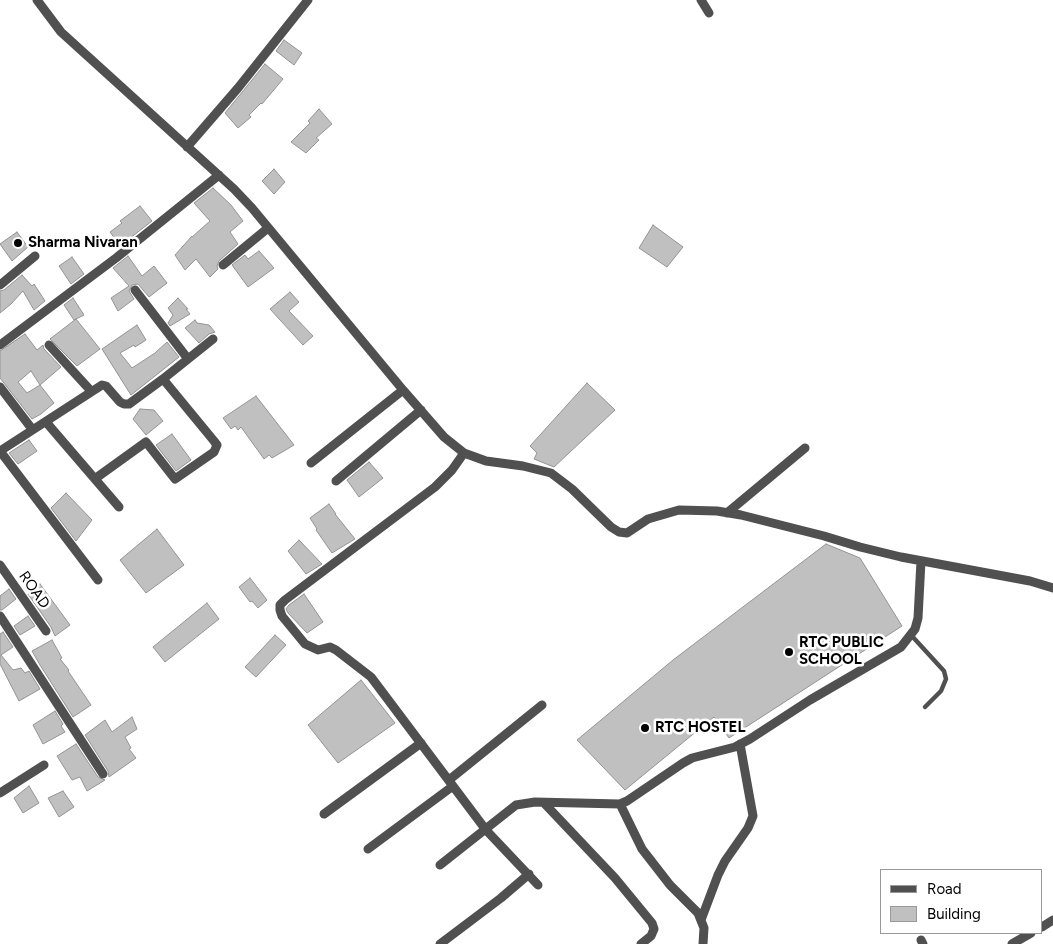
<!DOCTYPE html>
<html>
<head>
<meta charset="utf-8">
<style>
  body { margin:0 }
  #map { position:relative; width:1053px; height:944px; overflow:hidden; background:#fff; font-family:Figtree,sans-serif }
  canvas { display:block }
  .legend { position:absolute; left:880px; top:869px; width:162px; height:65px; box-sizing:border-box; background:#fff; border:1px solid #999; margin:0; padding:6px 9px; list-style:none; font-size:15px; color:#000 }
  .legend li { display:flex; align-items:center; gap:10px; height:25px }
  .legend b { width:25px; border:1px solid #999 }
</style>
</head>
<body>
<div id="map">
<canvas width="1053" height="944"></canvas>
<ul class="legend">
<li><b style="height:6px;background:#505050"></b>Road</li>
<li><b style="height:14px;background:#c0c0c0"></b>Building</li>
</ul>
</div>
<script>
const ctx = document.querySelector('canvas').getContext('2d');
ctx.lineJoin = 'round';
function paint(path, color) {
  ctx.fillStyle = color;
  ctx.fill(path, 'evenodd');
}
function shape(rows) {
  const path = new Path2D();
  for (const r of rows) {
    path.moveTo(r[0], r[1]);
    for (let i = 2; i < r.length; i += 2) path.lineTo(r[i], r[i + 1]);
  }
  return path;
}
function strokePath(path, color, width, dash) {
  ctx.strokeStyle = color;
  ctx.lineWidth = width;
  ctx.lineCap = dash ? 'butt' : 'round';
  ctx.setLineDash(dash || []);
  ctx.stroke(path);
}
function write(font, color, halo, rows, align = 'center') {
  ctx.font = font + ' Figtree,sans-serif';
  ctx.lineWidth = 5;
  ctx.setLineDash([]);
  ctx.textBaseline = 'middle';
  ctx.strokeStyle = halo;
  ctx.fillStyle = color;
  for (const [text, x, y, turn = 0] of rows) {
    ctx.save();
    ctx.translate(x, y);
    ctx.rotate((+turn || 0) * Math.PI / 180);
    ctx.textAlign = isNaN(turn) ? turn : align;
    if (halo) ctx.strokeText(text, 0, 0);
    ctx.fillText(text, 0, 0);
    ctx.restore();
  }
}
const building = shape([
  [284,40,302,53,294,65,276,51,284,40],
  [265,64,283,79,262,104,261,103,249,115,251,117,238,128,225,113,265,64],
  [319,109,332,124,316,138,319,140,306,153,291,142,310,123,308,121,319,109],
  [274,169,285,182,274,194,262,181,274,169],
  [213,188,231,205,243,221,230,232,238,244,219,261,217,266,218,269,210,277,196,259,185,270,175,255,192,236,192,237,210,221,194,203,213,188],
  [140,206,152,221,120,246,110,232,122,223,120,221,140,206],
  [653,225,683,247,667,267,639,248,653,225],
  [17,232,28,247,12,261,0,244,17,232],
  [259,251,274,268,248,287,232,265,245,255,248,259,259,251],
  [128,256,142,276,154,266,167,283,149,297,138,284,132,285,129,291,134,299,118,311,111,298,129,286,113,268,128,256],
  [72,257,84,274,71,284,59,266,72,257],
  [22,275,32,286,34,284,45,301,34,310,23,291,11,304,0,313,0,291,4,290,22,275],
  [290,292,299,302,289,311,313,336,303,345,270,309,290,292],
  [73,298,84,315,74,320,64,305,73,298],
  [178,298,188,309,186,309,190,314,170,326,168,323,173,315,168,308,178,298],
  [76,319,100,349,77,366,50,339,76,319],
  [195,320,197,323,209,325,215,332,209,334,199,343,185,328,195,320],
  [137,325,146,340,135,347,134,345,120,353,132,368,155,353,167,342,179,357,131,395,102,349,137,325],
  [25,334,37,350,43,345,44,349,61,367,40,385,54,403,41,414,32,419,0,378,0,351,25,334],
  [31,371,40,385,27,393,18,382,31,371],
  [587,383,615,410,554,467,534,459,537,453,530,446,587,383],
  [256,396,294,445,272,458,269,455,264,459,241,427,238,430,235,426,231,429,223,418,256,396],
  [140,409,154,410,163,421,146,435,133,419,140,409],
  [172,434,191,460,176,471,156,445,172,434],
  [29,440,37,451,18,464,9,453,29,440],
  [369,462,383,478,359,497,347,480,369,462],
  [66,493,92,520,76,541,51,508,66,493],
  [329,504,336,514,335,514,355,539,332,553,316,530,317,529,310,518,329,504],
  [157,529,184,565,146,593,120,560,157,529],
  [299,540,322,564,306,574,288,551,299,540],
  [826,544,860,558,902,626,729,738,714,717,625,790,577,740,673,660,826,544],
  [250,578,267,600,258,608,252,601,250,602,239,587,250,578],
  [40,584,70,625,55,636,51,627,28,594,40,584],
  [9,589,16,599,2,610,0,610,0,596,9,589],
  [304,594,323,622,307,633,288,613,286,609,289,605,304,594],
  [207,603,219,619,165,662,153,647,207,603],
  [28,616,35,626,20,635,14,626,28,616],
  [3,632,13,647,1,655,13,670,21,668,25,673,29,671,40,689,19,701,0,664,0,634,3,632],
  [275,635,286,645,256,677,245,667,275,635],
  [52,640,62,658,60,659,69,670,68,671,91,705,73,717,40,665,32,651,52,640],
  [361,680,395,723,338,763,308,725,361,680],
  [55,711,63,724,61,726,65,732,43,744,33,725,55,711],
  [132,717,137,729,125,737,131,748,129,749,136,758,109,777,108,771,85,735,105,720,112,732,132,717],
  [76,744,98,777,105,780,87,791,80,777,72,780,57,756,76,744],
  [29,786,39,803,23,813,14,798,29,786],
  [63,791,74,807,59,817,48,798,63,791]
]);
const lane = shape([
  [911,635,944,671,946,679,941,691,925,707]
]);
const street = shape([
  [37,0,61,32,234,189,252,208,403,390,444,437,464,453,486,461,523,466,551,473,572,489,611,527,619,532,627,533,648,519,679,510,717,511,741,515,824,536,860,547,901,557,1030,581,1053,588],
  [701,0,709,13],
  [187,147,238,88,308,0],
  [223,265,268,228],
  [0,285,35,256],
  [135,290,188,359],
  [0,345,116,258,219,175],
  [49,345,91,391],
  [0,387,32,429],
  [46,422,119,507],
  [0,451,102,385,106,386,120,402,124,404,129,404,163,379,213,339],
  [0,451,98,580],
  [464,453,452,470,435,487,285,600,280,605,280,610,282,616,305,644,318,650,330,647,336,650,371,677,486,830,538,885],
  [311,463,403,390],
  [96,478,146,442,175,479,214,452,217,445,214,441,163,379],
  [336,481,421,410],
  [727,513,805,448],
  [0,565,46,631],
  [0,616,103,774],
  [449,780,542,705],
  [0,793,44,765],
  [544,803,615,878,652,923,654,929,651,936,641,944],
  [620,804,642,849,670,885,698,913,704,928,703,944],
  [324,814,421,743],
  [368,849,453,786],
  [440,865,516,805,535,802,620,804,627,801,683,763,692,758,735,747,750,739,810,700,901,647,915,629,918,618,921,561],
  [701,920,718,875,725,861,748,828,753,816,740,744],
  [1042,927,1053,920],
  [921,940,923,944],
  [440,944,501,898,529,874],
  [1012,944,1031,933]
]);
const markers = [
  [18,243,5,"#000"],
  [789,652,5,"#000"],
  [645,728,5,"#000"]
];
const poiNames = [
  ["Sharma Nivaran",28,243],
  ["RTC PUBLIC",799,643],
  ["SCHOOL",799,660],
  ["RTC HOSTEL",655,728]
];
const streetNames = [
  ["ROAD",34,590,55]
];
paint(building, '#c0c0c0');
strokePath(building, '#949494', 1);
strokePath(lane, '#505050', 4.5);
strokePath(street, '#505050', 9);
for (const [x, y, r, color] of markers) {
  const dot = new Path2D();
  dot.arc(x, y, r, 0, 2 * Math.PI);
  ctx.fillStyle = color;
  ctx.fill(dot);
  strokePath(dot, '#fff', 2);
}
write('bold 15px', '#000', '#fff', poiNames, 'left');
write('15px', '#000', '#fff', streetNames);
</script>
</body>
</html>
